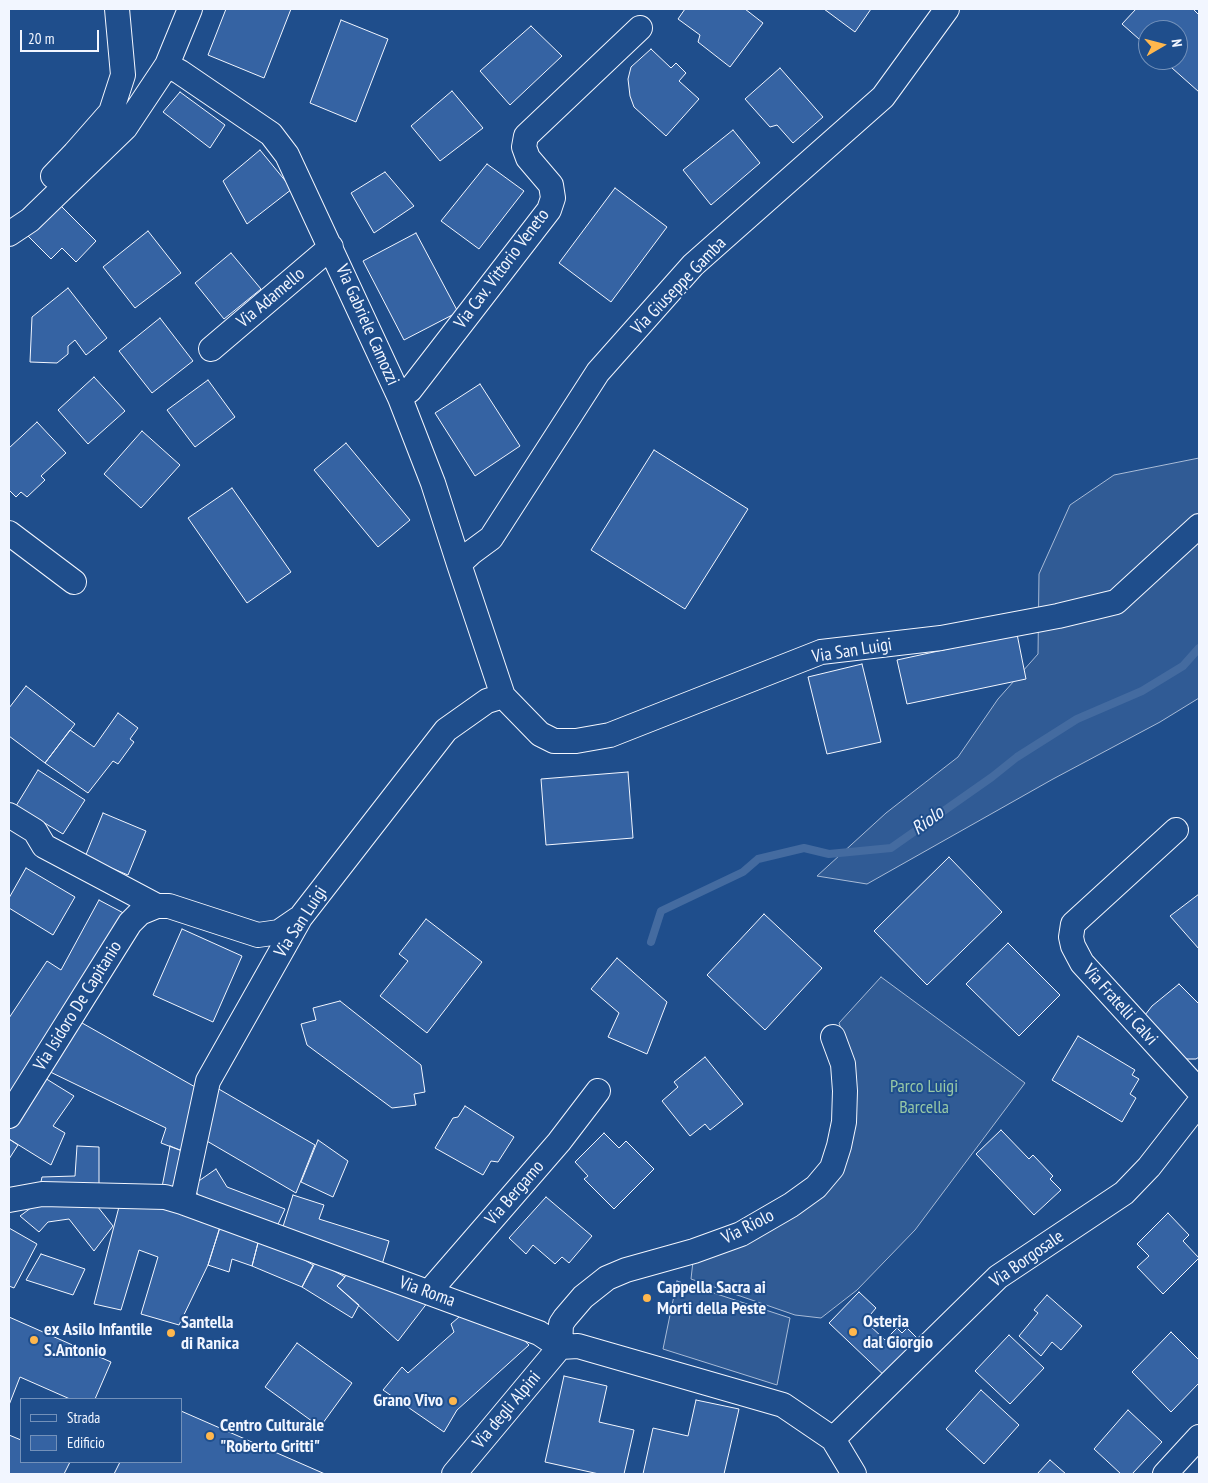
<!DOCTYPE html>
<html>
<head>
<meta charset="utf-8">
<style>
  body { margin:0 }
  #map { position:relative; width:1208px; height:1483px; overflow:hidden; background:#1f4e8c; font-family:"PT Sans Narrow",sans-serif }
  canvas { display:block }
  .frame { position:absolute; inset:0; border:10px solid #f2f6ff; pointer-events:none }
  .legend { position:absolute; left:20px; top:1398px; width:162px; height:65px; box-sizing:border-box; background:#1f4e8c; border:1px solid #7391ba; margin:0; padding:6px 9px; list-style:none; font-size:15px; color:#f2f6ff }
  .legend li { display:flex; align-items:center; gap:10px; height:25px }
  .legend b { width:25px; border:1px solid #7391ba }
  .north { position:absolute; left:1138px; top:20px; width:50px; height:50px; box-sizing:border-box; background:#1f4e8c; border:1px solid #7391ba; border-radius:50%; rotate:82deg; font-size:14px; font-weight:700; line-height:20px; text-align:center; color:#f2f6ff }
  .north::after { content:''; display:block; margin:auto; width:18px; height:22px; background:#ffb74d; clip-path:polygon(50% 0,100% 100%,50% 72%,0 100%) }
  .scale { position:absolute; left:20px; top:30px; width:79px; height:22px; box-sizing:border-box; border:2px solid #f2f6ff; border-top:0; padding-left:6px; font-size:15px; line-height:18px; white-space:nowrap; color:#f2f6ff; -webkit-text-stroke:4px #1f4e8c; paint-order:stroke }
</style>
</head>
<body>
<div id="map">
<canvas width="1208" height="1483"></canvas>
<div class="frame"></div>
<ul class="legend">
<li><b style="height:6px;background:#1f4e8c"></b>Strada</li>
<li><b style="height:14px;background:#3563a3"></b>Edificio</li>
</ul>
<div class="north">N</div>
<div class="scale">20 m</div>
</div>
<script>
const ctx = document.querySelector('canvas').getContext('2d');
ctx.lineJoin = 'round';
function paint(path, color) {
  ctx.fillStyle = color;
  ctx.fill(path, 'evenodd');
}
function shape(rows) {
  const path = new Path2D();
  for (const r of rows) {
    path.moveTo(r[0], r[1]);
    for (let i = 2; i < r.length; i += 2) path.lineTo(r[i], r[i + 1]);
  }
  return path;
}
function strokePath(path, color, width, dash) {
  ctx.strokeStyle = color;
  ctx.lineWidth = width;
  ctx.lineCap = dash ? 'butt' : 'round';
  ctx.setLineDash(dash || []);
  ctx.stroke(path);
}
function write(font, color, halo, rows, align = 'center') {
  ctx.font = font + ' "PT Sans Narrow",sans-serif';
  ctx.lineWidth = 4;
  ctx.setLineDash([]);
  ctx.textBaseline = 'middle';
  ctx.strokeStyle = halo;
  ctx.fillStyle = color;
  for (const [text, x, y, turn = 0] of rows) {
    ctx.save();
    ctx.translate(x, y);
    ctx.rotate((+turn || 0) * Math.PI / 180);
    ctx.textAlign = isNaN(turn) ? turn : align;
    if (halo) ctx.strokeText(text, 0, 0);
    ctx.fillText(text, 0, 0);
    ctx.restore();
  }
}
const built = shape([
  [1199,458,1199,698,1160,722,1053,779,867,884,817,876,886,813,958,757,998,699,1038,654,1039,574,1070,505,1114,475,1199,458],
  [881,977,1025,1083,915,1230,857,1290,821,1318,795,1315,691,1279,693,1261,834,1179,847,1047,839,1023,881,977],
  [677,1281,790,1318,777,1385,663,1349,677,1281]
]);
const stream = shape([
  [651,942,661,911,743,872,758,859,804,848,829,854,891,848,992,777,1017,757,1077,719,1142,691,1183,666,1199,648]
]);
const building = shape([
  [226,9,291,9,264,78,208,55,226,9],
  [685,9,745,9,763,23,730,67,698,42,700,35,678,19,685,9],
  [824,9,871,9,855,32,824,9],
  [1136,9,1193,9,1199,15,1199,92,1163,60,1178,60,1178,30,1148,30,1148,47,1122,24,1136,9],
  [341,20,388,39,356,122,310,103,341,20],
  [531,26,562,56,510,105,480,71,531,26],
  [651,49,671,68,676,63,686,73,679,81,699,99,666,136,634,107,630,96,628,79,631,67,651,49],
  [780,68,823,117,793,143,777,125,770,127,745,99,780,68],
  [452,91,483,128,440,161,411,126,452,91],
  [180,92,225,125,210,148,163,112,180,92],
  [733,130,760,163,711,205,683,170,733,130],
  [260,150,292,189,247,224,223,181,260,150],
  [487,164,524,191,479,249,441,221,487,164],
  [385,172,414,206,374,233,351,193,385,172],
  [615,188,667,227,611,302,559,263,615,188],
  [59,204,96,241,76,262,62,248,51,259,28,236,59,204],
  [148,231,181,273,135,308,103,267,148,231],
  [416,233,458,312,404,340,363,261,416,233],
  [231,253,261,289,224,319,195,283,231,253],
  [68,288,107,338,86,355,75,340,68,346,68,354,57,363,30,362,32,317,68,288],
  [160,318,193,361,152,393,119,351,160,318],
  [94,377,125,411,88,444,58,410,94,377],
  [208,380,235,417,195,447,167,410,208,380],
  [480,384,520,446,475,476,435,413,480,384],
  [37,422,66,453,41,476,45,480,27,497,21,492,16,497,9,490,9,448,37,422],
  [142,431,180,465,141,508,104,474,142,431],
  [346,443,410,520,378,547,314,470,346,443],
  [654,450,748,509,685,609,591,550,654,450],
  [232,488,291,572,247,603,188,518,232,488],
  [1017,634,1026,679,907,704,897,660,1017,634],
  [862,664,881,742,827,754,808,677,862,664],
  [26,686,75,724,45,763,9,736,9,708,26,686],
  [118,713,138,728,130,739,134,742,118,764,113,761,88,793,45,763,70,730,94,747,118,713],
  [38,770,85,800,63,834,16,806,38,770],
  [628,772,633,838,546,845,541,779,628,772],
  [103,813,146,831,128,875,85,857,103,813],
  [949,857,1002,912,927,985,874,931,949,857],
  [26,868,75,897,53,935,9,908,9,898,26,868],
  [1199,894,1199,949,1170,916,1199,894],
  [99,900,131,917,9,1105,9,1018,47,961,61,970,99,900],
  [764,914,822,968,765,1030,707,975,764,914],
  [426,919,482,962,427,1033,380,996,408,961,399,954,426,919],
  [182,929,242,956,213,1022,153,995,182,929],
  [1008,943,1060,995,1019,1036,966,984,1008,943],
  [617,958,667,1002,647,1054,608,1037,619,1013,591,989,617,958],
  [1179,984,1199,1004,1199,1057,1196,1059,1174,1059,1145,1015,1152,1006,1179,984],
  [340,1001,421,1065,425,1092,414,1094,416,1105,392,1108,307,1045,301,1024,316,1020,313,1008,340,1001],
  [75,1019,204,1092,190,1154,161,1143,166,1128,42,1068,75,1019],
  [1078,1036,1135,1070,1132,1075,1139,1079,1130,1094,1136,1098,1122,1122,1052,1080,1078,1036],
  [705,1057,743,1104,710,1130,705,1124,690,1136,662,1101,678,1087,674,1082,705,1057],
  [40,1075,74,1096,53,1126,65,1133,51,1165,9,1139,9,1122,40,1075],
  [217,1088,315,1145,296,1193,200,1137,217,1088],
  [465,1106,514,1137,498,1162,491,1161,483,1175,435,1148,453,1118,458,1117,465,1106],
  [1001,1130,1029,1159,1033,1155,1053,1176,1050,1179,1061,1190,1034,1215,976,1154,1001,1130],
  [604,1133,619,1148,626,1141,654,1169,614,1209,584,1179,588,1176,575,1162,604,1133],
  [9,1139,18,1145,9,1159,9,1139],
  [318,1140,348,1161,333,1197,301,1182,318,1140],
  [77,1146,99,1147,99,1191,39,1191,42,1177,75,1176,77,1146],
  [170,1146,190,1154,183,1189,162,1187,170,1146],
  [216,1169,227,1187,285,1209,274,1233,203,1205,193,1185,216,1169],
  [293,1195,324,1205,319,1219,389,1241,381,1268,280,1236,293,1195],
  [47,1196,90,1197,113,1226,94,1251,69,1219,48,1222,39,1232,20,1216,47,1196],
  [546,1197,592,1236,569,1263,562,1257,555,1264,533,1245,526,1254,509,1238,546,1197],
  [121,1199,161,1202,221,1224,208,1265,179,1325,141,1314,158,1257,139,1250,121,1310,94,1304,121,1199],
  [1168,1213,1189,1235,1183,1241,1199,1258,1163,1294,1137,1267,1149,1256,1137,1244,1168,1213],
  [221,1224,259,1239,252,1266,232,1259,229,1272,208,1265,221,1224],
  [9,1228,37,1244,14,1288,9,1286,9,1228],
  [259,1239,293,1253,313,1265,302,1287,252,1266,259,1239],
  [41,1254,85,1269,73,1295,26,1280,41,1254],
  [316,1261,345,1277,337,1286,359,1305,352,1318,302,1287,316,1261],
  [349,1272,431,1298,398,1341,337,1286,349,1272],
  [859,1292,876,1308,865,1321,885,1340,897,1328,902,1333,907,1328,923,1344,889,1380,829,1323,859,1292],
  [1047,1295,1082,1326,1061,1350,1052,1342,1041,1356,1019,1336,1038,1313,1034,1310,1047,1295],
  [467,1310,511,1328,529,1345,457,1410,444,1432,383,1390,402,1367,408,1373,454,1332,451,1324,467,1310],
  [9,1317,111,1362,95,1399,70,1399,20,1377,9,1405,9,1317],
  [1171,1332,1199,1360,1199,1383,1171,1412,1132,1372,1171,1332],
  [1009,1335,1044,1368,1010,1404,975,1371,1009,1335],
  [297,1343,352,1383,320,1427,265,1387,297,1343],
  [564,1376,607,1386,599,1422,634,1430,624,1474,599,1474,545,1462,564,1376],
  [981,1390,1019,1425,984,1464,946,1429,981,1390],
  [696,1400,739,1409,724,1474,643,1474,653,1428,688,1436,696,1400],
  [1128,1410,1162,1442,1132,1474,1121,1474,1094,1449,1128,1410],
  [181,1411,325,1474,114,1474,120,1462,181,1462,181,1411],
  [9,1435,21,1440,21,1462,70,1462,64,1474,9,1474,9,1435],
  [1050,1460,1066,1474,1037,1474,1050,1460]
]);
const street = shape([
  [167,65,180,72,271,134,287,155,400,398,433,483,459,564,503,696,487,701,446,730,300,918,208,1081,182,1202],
  [53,176,75,153,111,112,123,75,117,9],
  [9,234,30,220,125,128,167,65,190,9],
  [211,349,331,247],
  [400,398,410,390,549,210,553,198,551,185,528,158,524,147,526,136,640,28],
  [9,533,74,582],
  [459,564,472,552,491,538,598,372,693,265,883,97,947,9],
  [503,696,540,734,554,741,576,741,610,735,821,652,941,638,1058,616,1116,602,1199,526],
  [9,815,35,831,44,846,157,906,169,906,258,935,279,932,298,919],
  [1176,830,1073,924,1071,937,1073,946,1082,963,1199,1091],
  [9,1116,130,923,140,913,157,906],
  [9,1200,42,1194,165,1197,182,1202,539,1333,560,1347,578,1346,783,1405,833,1439,854,1474],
  [429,1292,559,1142,598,1091],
  [560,1347,561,1324,565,1318,583,1297,607,1278,626,1270,694,1251,741,1234,791,1205,816,1187,832,1168,839,1146,844,1122,845,1091,843,1064,833,1037],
  [833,1439,998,1277,1124,1193,1149,1167,1199,1103],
  [454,1474,560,1347],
  [1165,1474,1199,1437]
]);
const markers = [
  [647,1298,5,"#ffb74d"],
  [853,1332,5,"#ffb74d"],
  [171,1333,5,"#ffb74d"],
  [34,1340,5,"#ffb74d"],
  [453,1401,5,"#ffb74d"],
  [210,1436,5,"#ffb74d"]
];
const streetNames = [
  ["Via Cav. Vittorio Veneto",502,269,-53],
  ["Via Giuseppe Gamba",679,286,-46],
  ["Via Adamello",271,298,-40],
  ["Via Gabriele Camozzi",367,325,66],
  ["Via San Luigi",852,651,-9],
  ["Via San Luigi",301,922,-57],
  ["Via Fratelli Calvi",1120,1005,48],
  ["Via Isidoro De Capitanio",78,1006,-58],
  ["Via Bergamo",515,1193,-49],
  ["Via Riolo",748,1227,-27],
  ["Via Borgosale",1027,1259,-35],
  ["Via Roma",427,1292,20],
  ["Via degli Alpini",507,1410,-50]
];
const parkNames = [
  ["Parco Luigi",924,1087],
  ["Barcella",924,1108]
];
const poiNames = [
  ["Cappella Sacra ai",657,1288],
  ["Morti della Peste",657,1309],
  ["Osteria",863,1322],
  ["dal Giorgio",863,1343],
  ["Santella",181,1323],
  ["di Ranica",181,1344],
  ["ex Asilo Infantile",44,1330],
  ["S.Antonio",44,1351],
  ["Grano Vivo",443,1401,"right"],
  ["Centro Culturale",220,1426],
  ["\"Roberto Gritti\"",220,1447]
];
const waterNames = [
  ["Riolo",928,821,-36]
];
paint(built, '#305b95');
strokePath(built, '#a8bbd7', 1);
strokePath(stream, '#446ba0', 8);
paint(building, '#3563a3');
strokePath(building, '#f2f6ff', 1);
strokePath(street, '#f2f6ff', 26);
strokePath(street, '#1f4e8c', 24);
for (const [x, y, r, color] of markers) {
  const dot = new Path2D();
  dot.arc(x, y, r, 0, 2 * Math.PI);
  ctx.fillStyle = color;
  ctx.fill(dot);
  strokePath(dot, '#1f4e8c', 2);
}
write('18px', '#f2f6ff', '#1f4e8c', streetNames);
write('18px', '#97c8a6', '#1f4e8c', parkNames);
write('bold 18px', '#f2f6ff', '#1f4e8c', poiNames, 'left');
write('italic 19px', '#f2f6ff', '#1f4e8c', waterNames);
</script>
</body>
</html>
